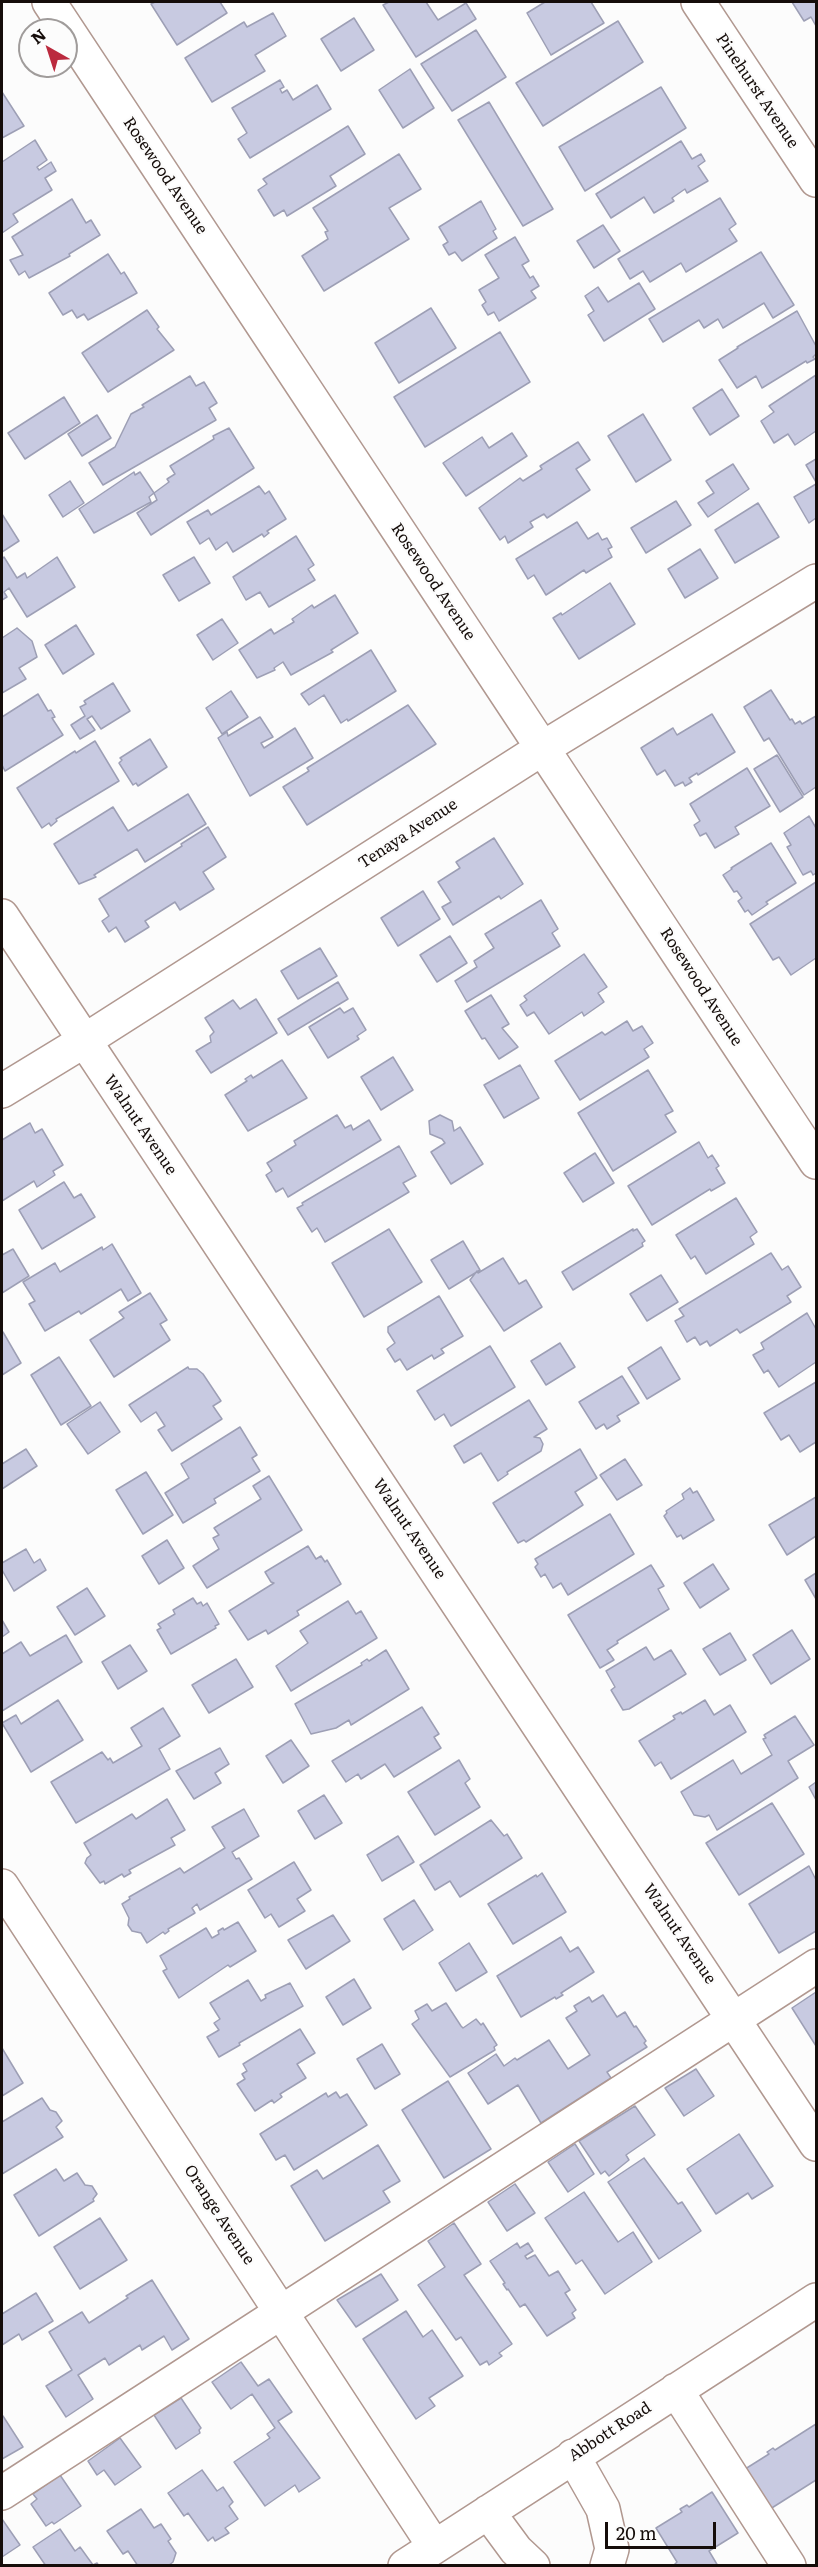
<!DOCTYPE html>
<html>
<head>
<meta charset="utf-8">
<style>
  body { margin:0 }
  #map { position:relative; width:818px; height:2567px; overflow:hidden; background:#fcfcfc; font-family:Literata,serif }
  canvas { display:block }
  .frame { position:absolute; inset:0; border:3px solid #150d0a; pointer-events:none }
  .north { position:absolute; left:18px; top:18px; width:60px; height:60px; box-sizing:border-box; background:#fcfcfc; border:2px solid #a09c9b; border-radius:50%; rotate:321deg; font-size:16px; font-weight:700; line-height:24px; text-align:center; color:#150d0a }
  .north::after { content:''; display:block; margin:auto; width:21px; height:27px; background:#bb2a3e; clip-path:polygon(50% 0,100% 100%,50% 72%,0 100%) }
  .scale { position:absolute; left:605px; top:2522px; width:111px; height:27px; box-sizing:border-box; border:3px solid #150d0a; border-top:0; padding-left:8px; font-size:18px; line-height:21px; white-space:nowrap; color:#150d0a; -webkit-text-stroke:4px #fcfcfc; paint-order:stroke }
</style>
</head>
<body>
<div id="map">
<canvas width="818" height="2567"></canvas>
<div class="frame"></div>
<div class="north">N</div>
<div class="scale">20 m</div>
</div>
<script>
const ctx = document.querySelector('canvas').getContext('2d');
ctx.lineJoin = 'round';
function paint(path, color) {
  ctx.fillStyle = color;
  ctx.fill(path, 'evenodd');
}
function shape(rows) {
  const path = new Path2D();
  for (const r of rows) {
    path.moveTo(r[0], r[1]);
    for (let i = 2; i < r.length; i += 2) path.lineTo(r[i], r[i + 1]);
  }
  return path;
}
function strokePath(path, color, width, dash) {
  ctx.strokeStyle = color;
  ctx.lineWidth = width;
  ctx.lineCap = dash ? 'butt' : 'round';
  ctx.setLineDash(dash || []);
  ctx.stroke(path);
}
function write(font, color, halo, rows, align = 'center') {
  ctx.font = font + ' Literata,serif';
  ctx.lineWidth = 4.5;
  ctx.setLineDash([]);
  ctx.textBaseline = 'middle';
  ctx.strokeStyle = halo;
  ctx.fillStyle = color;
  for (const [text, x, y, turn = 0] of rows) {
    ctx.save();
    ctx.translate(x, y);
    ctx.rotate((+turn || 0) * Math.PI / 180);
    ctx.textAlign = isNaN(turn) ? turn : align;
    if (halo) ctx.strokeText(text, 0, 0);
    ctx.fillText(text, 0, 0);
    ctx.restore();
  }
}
const building = shape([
  [155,2,220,2,227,13,177,45,151,4,155,2],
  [389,2,426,2,438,20,466,3,476,19,416,57,383,5,389,2],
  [545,2,591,2,604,23,551,55,527,13,545,2],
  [792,2,816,2,816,26,811,17,804,21,792,2],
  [273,13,286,36,255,55,265,71,212,102,185,58,244,22,247,27,273,13],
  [354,18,374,50,341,71,321,39,354,18],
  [618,21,643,62,543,126,516,83,618,21],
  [476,30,506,77,452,111,421,64,476,30],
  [410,69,434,108,403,128,379,90,410,69],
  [280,80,284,87,280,89,282,93,287,90,293,100,317,85,331,109,250,158,238,139,247,133,232,108,280,80],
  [661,87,686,128,585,191,559,147,661,87],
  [2,92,24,126,2,138,2,92],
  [489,102,553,209,523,226,458,120,489,102],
  [348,126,365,154,330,176,336,186,287,216,284,210,274,216,258,190,267,184,263,179,348,126],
  [35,140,47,160,37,167,39,170,51,162,56,171,45,178,52,190,13,214,18,222,2,233,2,162,35,140],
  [681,141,692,159,701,154,705,161,698,166,708,181,687,193,685,189,672,198,674,201,654,213,644,197,611,218,596,194,681,141],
  [399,154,421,189,389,208,409,239,324,291,302,256,328,239,325,232,328,231,313,208,399,154],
  [720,198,736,224,729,229,737,241,686,272,681,263,650,282,643,271,630,279,618,259,720,198],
  [72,199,86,223,91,220,100,235,69,254,70,256,29,278,25,271,19,275,10,260,23,255,12,237,72,199],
  [481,201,496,229,493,231,497,238,462,261,455,252,449,255,443,245,448,242,439,227,481,201],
  [603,225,620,251,594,268,577,241,603,225],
  [515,237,529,261,522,265,530,278,533,276,539,286,531,291,536,298,499,321,494,312,488,315,482,305,486,302,479,290,499,278,485,255,515,237],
  [761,252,794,305,773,318,764,303,723,328,718,319,704,328,699,320,663,342,649,319,761,252],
  [108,254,121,274,124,272,137,293,88,320,84,314,77,318,72,310,63,315,49,293,108,254],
  [639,283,655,309,604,341,588,315,594,311,585,296,598,287,608,302,639,283],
  [431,308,456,348,399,383,375,343,431,308],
  [147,310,159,327,157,329,174,350,108,392,82,353,147,310],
  [797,311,816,346,816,354,813,357,815,359,807,363,806,361,762,388,756,376,737,388,719,360,738,348,737,347,797,311],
  [500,332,530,382,425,447,394,397,500,332],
  [816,375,816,431,795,445,788,434,774,443,761,421,774,412,769,406,816,375],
  [190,376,196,386,204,382,217,403,209,408,216,420,103,485,89,463,115,447,131,414,144,407,142,405,190,376],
  [722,389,739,416,710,435,693,408,722,389],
  [64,397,80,423,25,459,8,433,64,397],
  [643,414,671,460,636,482,608,436,643,414],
  [97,415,111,438,82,456,68,434,97,415],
  [229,428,254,468,151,535,137,513,157,500,154,493,169,482,167,479,175,474,170,466,214,439,213,436,229,428],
  [512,433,527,456,466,496,443,463,482,437,489,448,512,433],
  [578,442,590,460,576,469,590,490,547,518,544,514,530,522,533,527,508,543,505,536,500,540,479,508,520,478,523,481,542,469,540,466,578,442],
  [816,459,816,482,806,465,816,459],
  [733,464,749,489,708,517,698,503,714,493,706,481,733,464],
  [134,472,135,475,140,472,154,493,149,497,151,502,94,533,79,509,134,472],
  [70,481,84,503,63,517,49,495,70,481],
  [816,484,816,518,809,523,794,497,816,484],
  [259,486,265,494,269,491,286,519,267,531,269,533,264,537,262,534,233,552,227,542,216,550,209,538,200,544,187,522,208,510,211,515,259,486],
  [676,501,691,525,646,553,631,528,676,501],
  [758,503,779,537,735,563,715,530,758,503],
  [2,514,19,541,2,552,2,514],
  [577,522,588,539,598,533,602,540,607,538,612,547,608,549,612,557,586,573,584,570,546,595,534,575,528,579,516,559,577,522],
  [296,536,314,565,308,569,315,580,269,607,260,592,246,600,233,577,296,536],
  [700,549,718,578,685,598,668,569,700,549],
  [4,557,17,578,25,573,27,578,57,557,75,587,27,617,9,588,4,592,7,597,2,600,2,559,4,557],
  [194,557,210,583,179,601,163,575,194,557],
  [610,583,635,624,579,659,553,618,561,613,562,615,610,583],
  [335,595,358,633,331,650,333,652,291,675,283,662,274,668,275,670,257,678,239,650,271,629,274,634,294,622,292,619,312,605,314,608,335,595],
  [222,619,238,643,213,660,197,635,222,619],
  [76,625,94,654,63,674,45,645,76,625],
  [17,628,32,641,37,657,19,668,26,679,2,693,2,638,17,628],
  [371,650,396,691,348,721,347,719,341,723,324,695,309,705,301,694,371,650],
  [113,683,130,711,101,729,92,716,87,719,95,730,80,739,71,725,85,716,80,707,86,704,84,701,113,683],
  [771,690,790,720,792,719,795,724,800,721,802,724,816,716,816,787,804,795,769,738,764,741,744,707,771,690],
  [231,691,248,717,222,734,206,708,231,691],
  [38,694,48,711,51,710,55,717,52,718,63,735,5,771,2,765,2,717,38,694],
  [408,705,436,744,307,825,283,787,309,771,307,768,408,705],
  [712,714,735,752,698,775,697,773,689,778,692,782,685,786,683,782,675,786,665,770,657,775,641,748,673,728,677,735,712,714],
  [260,717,273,737,261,743,264,748,295,728,313,758,250,796,218,738,227,732,228,736,260,717],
  [150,739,167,767,138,786,136,783,133,785,119,763,122,760,120,758,150,739],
  [95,741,119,781,56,819,57,821,51,826,49,823,42,828,17,788,75,751,76,753,95,741],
  [777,755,803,797,780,812,754,769,777,755],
  [747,768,770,806,735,827,739,834,715,848,706,833,700,836,694,825,700,821,690,804,747,768],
  [188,794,206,824,145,862,137,849,94,875,96,877,79,884,54,844,113,807,128,831,188,794],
  [809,816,816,828,816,873,813,875,811,871,803,875,787,847,791,845,784,833,809,816],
  [208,827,226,857,203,872,214,889,180,910,175,902,145,921,149,927,125,942,116,927,109,932,102,921,109,916,99,899,182,846,181,844,208,827],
  [494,838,523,884,501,899,499,896,453,925,442,907,451,902,438,882,460,868,456,862,494,838],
  [771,843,796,883,766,902,768,904,752,915,748,910,745,912,738,901,742,898,737,891,734,892,723,875,732,869,731,868,771,843],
  [816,882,816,958,791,975,779,957,773,960,750,924,816,882],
  [423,891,440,919,398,946,381,918,423,891],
  [541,900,558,929,552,933,560,946,467,1002,455,981,477,967,474,961,494,948,485,934,541,900],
  [450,936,467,963,437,982,420,955,450,936],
  [320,948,337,976,298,999,281,971,320,948],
  [584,954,607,987,598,993,604,1002,584,1016,582,1012,549,1034,534,1012,527,1016,520,1005,527,1000,524,996,584,954],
  [338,982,348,999,288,1035,278,1019,338,982],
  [491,995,509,1024,502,1028,518,1047,499,1059,485,1038,482,1039,465,1011,491,995],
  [256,999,277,1033,211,1073,196,1051,211,1042,210,1036,214,1032,205,1018,233,1000,240,1009,256,999],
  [340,1008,344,1013,353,1008,366,1030,357,1036,359,1039,328,1058,309,1027,340,1008],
  [627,1021,633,1031,642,1026,653,1043,644,1049,649,1057,580,1100,555,1061,602,1032,605,1035,627,1021],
  [393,1057,413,1090,381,1110,361,1077,393,1057],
  [282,1060,307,1098,248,1131,225,1095,247,1081,245,1079,251,1075,253,1078,282,1060],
  [520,1065,539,1098,504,1118,484,1085,520,1065],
  [648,1070,673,1111,665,1115,676,1132,613,1171,578,1113,648,1070],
  [337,1115,345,1128,351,1125,353,1130,369,1120,381,1140,288,1197,283,1188,276,1192,266,1175,272,1171,267,1163,296,1145,294,1141,337,1115],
  [440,1115,452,1121,454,1131,460,1127,483,1164,451,1184,431,1152,445,1143,442,1139,430,1134,429,1121,440,1115],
  [30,1123,35,1133,42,1129,63,1165,53,1171,55,1175,37,1187,34,1181,2,1201,2,1140,30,1123],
  [699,1142,708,1158,712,1155,719,1166,716,1168,725,1183,711,1191,710,1189,652,1225,628,1186,699,1142],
  [399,1146,416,1176,403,1183,409,1192,325,1242,317,1228,312,1232,297,1208,303,1205,302,1203,399,1146],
  [595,1153,614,1183,583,1202,564,1173,595,1153],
  [64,1182,74,1198,81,1194,95,1217,42,1249,19,1210,64,1182],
  [736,1198,757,1232,750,1237,754,1244,706,1274,695,1256,691,1259,676,1235,736,1198],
  [389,1229,422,1282,364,1317,332,1263,389,1229],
  [633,1229,633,1231,637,1229,645,1241,642,1243,643,1246,573,1290,562,1272,633,1229],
  [463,1241,480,1270,449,1289,431,1260,463,1241],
  [112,1244,141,1293,128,1301,121,1289,81,1314,79,1311,45,1331,29,1304,35,1301,23,1282,55,1263,60,1272,102,1247,103,1250,112,1244],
  [13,1249,29,1276,2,1293,2,1255,13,1249],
  [771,1253,782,1270,788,1266,801,1287,787,1296,791,1302,740,1333,737,1329,710,1346,707,1341,700,1345,695,1337,687,1342,675,1321,684,1316,679,1309,771,1253],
  [503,1258,519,1284,526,1280,542,1307,504,1331,470,1280,477,1271,478,1273,503,1258],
  [661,1275,678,1302,647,1321,630,1294,661,1275],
  [150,1293,167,1320,160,1324,170,1340,114,1377,90,1340,124,1318,119,1312,150,1293],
  [439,1296,463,1336,441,1349,444,1353,434,1359,432,1355,407,1370,400,1359,395,1362,387,1349,395,1343,388,1332,388,1327,439,1296],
  [807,1313,816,1329,816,1362,779,1387,768,1370,764,1373,753,1355,764,1349,761,1343,807,1313],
  [3,1332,21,1363,2,1375,2,1333,3,1332],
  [560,1343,575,1367,546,1385,531,1361,560,1343],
  [490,1346,515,1387,451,1426,444,1414,435,1420,417,1391,490,1346],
  [661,1347,680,1379,647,1399,628,1368,661,1347],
  [59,1357,91,1406,61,1425,31,1375,59,1357],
  [188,1367,189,1369,197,1369,203,1374,221,1401,213,1406,222,1419,172,1451,158,1430,165,1426,156,1412,141,1422,129,1405,188,1367],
  [622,1376,639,1403,617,1416,620,1421,607,1429,604,1424,596,1429,579,1402,622,1376],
  [816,1382,816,1442,800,1452,789,1435,781,1440,764,1413,816,1382],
  [529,1400,547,1429,534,1437,540,1438,543,1444,541,1451,507,1472,508,1474,498,1481,481,1453,464,1463,454,1446,529,1400],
  [100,1402,120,1432,88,1454,67,1424,100,1402],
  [240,1427,257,1455,252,1458,260,1471,214,1499,216,1503,183,1523,165,1493,189,1478,181,1464,240,1427],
  [26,1449,37,1466,2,1489,2,1464,26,1449],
  [580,1449,597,1478,575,1492,583,1505,526,1542,524,1540,518,1543,493,1503,580,1449],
  [625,1459,642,1485,617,1500,600,1475,625,1459],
  [146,1472,173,1515,143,1534,116,1490,146,1472],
  [269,1476,302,1530,207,1588,193,1566,219,1549,213,1538,219,1535,214,1528,261,1499,253,1486,269,1476],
  [690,1488,693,1493,697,1491,714,1520,683,1539,681,1535,677,1537,664,1516,667,1513,666,1511,684,1499,682,1494,690,1488],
  [816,1497,816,1536,787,1555,769,1525,816,1497],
  [610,1514,634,1554,568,1595,561,1583,553,1588,545,1574,541,1577,535,1567,538,1564,535,1559,610,1514],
  [167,1540,184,1568,159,1584,142,1556,167,1540],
  [308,1546,316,1559,321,1556,325,1562,327,1560,341,1584,297,1611,299,1615,268,1634,266,1630,248,1640,229,1611,274,1583,271,1582,265,1572,308,1546],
  [26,1549,34,1563,40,1559,46,1570,14,1591,2,1570,2,1563,26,1549],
  [713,1564,729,1589,700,1608,684,1583,713,1564],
  [651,1565,664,1586,658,1589,669,1609,617,1641,618,1643,607,1650,614,1660,600,1668,568,1615,651,1565],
  [816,1573,816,1599,805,1580,816,1573],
  [87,1588,105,1616,75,1635,57,1607,87,1588],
  [193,1598,197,1604,201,1602,203,1606,207,1603,219,1624,215,1626,216,1628,171,1654,157,1630,161,1628,158,1624,175,1614,173,1610,193,1598],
  [348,1601,356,1614,361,1611,377,1638,291,1691,276,1666,308,1643,300,1631,348,1601],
  [2,1620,9,1632,2,1637,2,1620],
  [792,1630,810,1659,771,1684,753,1655,792,1630],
  [730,1633,746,1660,720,1675,703,1649,730,1633],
  [66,1635,82,1662,2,1711,2,1654,21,1642,30,1656,66,1635],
  [130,1645,147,1671,118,1689,102,1662,130,1645],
  [646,1647,654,1660,671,1650,686,1674,629,1709,623,1710,611,1690,615,1687,606,1671,646,1647],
  [386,1650,409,1689,351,1725,349,1720,336,1728,311,1734,295,1704,362,1665,361,1663,367,1659,369,1661,386,1650],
  [236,1659,253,1687,209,1713,192,1685,236,1659],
  [58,1700,83,1740,31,1772,2,1723,16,1715,21,1724,58,1700],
  [705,1700,714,1715,730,1705,746,1732,671,1779,661,1762,655,1766,639,1741,675,1719,673,1716,681,1712,682,1714,705,1700],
  [422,1707,439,1734,434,1737,441,1748,394,1777,385,1764,361,1779,358,1774,346,1782,332,1761,422,1707],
  [163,1708,180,1736,159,1749,170,1769,76,1823,51,1782,102,1752,108,1760,110,1758,113,1763,142,1746,131,1728,163,1708],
  [795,1716,814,1745,788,1761,798,1778,717,1830,709,1815,705,1817,694,1815,681,1792,733,1760,741,1774,772,1755,763,1739,766,1738,764,1735,795,1716],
  [291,1740,309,1766,283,1783,266,1756,291,1740],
  [220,1748,229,1764,215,1773,221,1783,194,1799,176,1771,220,1748],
  [459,1760,470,1779,465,1783,480,1807,435,1835,408,1792,459,1760],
  [816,1782,816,1800,809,1787,816,1782],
  [324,1795,342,1823,315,1839,298,1811,324,1795],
  [167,1799,185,1830,171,1838,175,1845,129,1870,131,1873,124,1877,122,1874,105,1884,104,1881,100,1883,85,1863,87,1858,91,1855,84,1843,132,1814,136,1819,167,1799],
  [772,1803,804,1854,739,1895,706,1843,772,1803],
  [244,1809,259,1836,232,1852,236,1859,239,1858,252,1879,200,1910,197,1904,192,1908,195,1913,168,1929,169,1931,165,1934,163,1932,147,1943,141,1933,132,1931,128,1925,129,1918,122,1904,130,1899,129,1897,180,1868,184,1873,225,1848,212,1827,244,1809],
  [491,1820,504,1836,507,1834,522,1858,460,1897,450,1881,435,1890,420,1865,491,1820],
  [398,1836,414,1862,382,1881,367,1855,398,1836],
  [294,1862,311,1890,297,1899,305,1911,279,1927,271,1914,265,1918,248,1890,294,1862],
  [809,1866,816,1880,816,1931,779,1953,749,1904,809,1866],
  [542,1873,566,1912,513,1944,488,1904,536,1875,537,1877,542,1873],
  [414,1900,433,1930,403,1950,384,1919,414,1900],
  [333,1915,350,1941,306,1969,288,1940,333,1915],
  [238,1922,256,1951,230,1967,228,1965,179,1998,163,1971,167,1969,160,1956,206,1928,212,1938,219,1934,218,1931,223,1928,224,1930,238,1922],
  [561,1937,570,1952,578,1947,594,1972,561,1993,563,1995,556,1999,555,1997,521,2017,497,1976,561,1937],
  [469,1943,487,1972,456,1991,439,1963,469,1943],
  [354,1979,371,2008,343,2025,326,1997,354,1979],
  [248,1980,261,2001,266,1998,265,1995,290,1983,303,2006,239,2043,240,2045,219,2057,207,2037,219,2030,214,2023,220,2019,210,2003,248,1980],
  [816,1992,816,2046,792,2008,816,1992],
  [603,1995,617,2017,625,2012,634,2027,636,2026,646,2041,644,2043,647,2047,607,2072,611,2078,541,2123,518,2085,488,2104,468,2073,496,2054,504,2066,515,2058,517,2060,549,2040,568,2069,590,2055,566,2018,577,2011,574,2006,589,1997,592,2002,603,1995],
  [446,2003,461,2026,463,2028,476,2019,481,2025,483,2023,497,2045,494,2047,495,2050,450,2077,412,2024,419,2019,415,2011,427,2004,432,2011,446,2003],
  [300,2029,315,2053,297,2064,306,2078,280,2094,282,2097,274,2103,272,2100,255,2111,237,2084,245,2079,242,2074,247,2071,243,2064,300,2029],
  [382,2044,400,2074,375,2089,357,2059,382,2044],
  [2,2048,23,2083,2,2096,2,2048],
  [696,2069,714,2096,684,2116,665,2088,696,2069],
  [448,2081,491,2149,444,2178,402,2110,448,2081],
  [336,2092,340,2098,347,2094,367,2125,294,2170,285,2155,276,2160,260,2134,326,2093,328,2097,336,2092],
  [42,2098,50,2110,56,2112,62,2121,56,2127,63,2137,2,2174,2,2122,42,2098],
  [635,2106,655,2135,626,2155,629,2160,609,2176,605,2171,601,2174,579,2141,635,2106],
  [739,2134,773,2186,752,2199,748,2193,716,2214,687,2169,739,2134],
  [575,2144,594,2174,568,2192,548,2162,575,2144],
  [378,2145,400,2181,383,2191,390,2202,325,2241,291,2186,317,2170,323,2179,378,2145],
  [644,2158,678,2204,682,2202,701,2231,659,2259,608,2182,644,2158],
  [56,2169,64,2181,77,2173,85,2185,92,2186,97,2194,93,2199,94,2201,39,2236,14,2195,56,2169],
  [515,2184,535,2213,507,2231,488,2202,515,2184],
  [584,2192,618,2242,633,2232,652,2262,605,2294,582,2260,576,2264,545,2218,584,2192],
  [100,2218,127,2260,80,2289,54,2247,100,2218],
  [454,2223,481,2264,464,2275,512,2344,499,2353,502,2356,489,2365,487,2361,480,2365,461,2337,456,2340,418,2285,445,2267,428,2241,454,2223],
  [517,2243,520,2248,528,2243,533,2251,525,2256,527,2259,535,2255,549,2276,558,2271,570,2290,565,2293,576,2310,572,2313,575,2318,547,2336,525,2304,520,2307,508,2289,507,2290,503,2284,505,2283,490,2261,517,2243],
  [381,2274,398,2300,356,2327,337,2300,381,2274],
  [152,2280,189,2339,172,2350,164,2336,142,2350,140,2345,109,2365,105,2358,78,2375,93,2399,66,2417,46,2386,72,2370,49,2332,82,2312,89,2323,128,2298,126,2296,152,2280],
  [36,2293,53,2321,22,2340,19,2334,2,2345,2,2314,36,2293],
  [406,2311,423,2337,432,2330,463,2376,429,2398,435,2406,416,2419,363,2339,406,2311],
  [241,2362,258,2386,269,2379,292,2412,278,2421,320,2478,299,2492,295,2485,265,2506,234,2462,270,2438,267,2434,275,2428,252,2394,231,2409,212,2382,241,2362],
  [181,2398,201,2428,199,2430,200,2433,176,2449,154,2415,181,2398],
  [3,2416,23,2447,2,2459,2,2417,3,2416],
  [816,2424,816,2480,767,2511,742,2471,769,2454,767,2452,773,2448,775,2450,816,2424],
  [120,2438,141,2467,115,2485,104,2470,97,2475,88,2461,120,2438],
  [202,2470,217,2491,223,2487,233,2502,229,2506,238,2519,225,2528,229,2533,215,2541,213,2537,208,2541,188,2513,184,2516,168,2493,202,2470],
  [60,2475,81,2506,54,2524,52,2522,46,2526,31,2504,37,2499,33,2494,60,2475],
  [712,2492,738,2533,709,2551,718,2566,673,2566,677,2562,656,2528,682,2512,680,2509,687,2505,689,2507,712,2492],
  [141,2509,154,2528,161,2524,171,2539,168,2541,176,2553,173,2562,168,2566,138,2566,128,2551,123,2554,107,2531,141,2509],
  [2,2519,20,2545,2,2557,2,2519],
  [60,2529,75,2551,80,2547,93,2565,97,2563,99,2566,46,2566,33,2547,60,2529]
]);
const minor = shape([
  [49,2,816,1162],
  [698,2,816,180],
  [2,916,816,2144],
  [2,1091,84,1041,543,748,816,581],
  [2,1886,434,2546],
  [676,2390,789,2566],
  [573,2456,603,2509,612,2549,607,2566],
  [2,2493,816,1966],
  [488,2512,516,2550,533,2566],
  [405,2566,816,2300]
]);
const streetNames = [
  ["Pinehurst Avenue",757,91,56],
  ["Rosewood Avenue",165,176,56],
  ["Rosewood Avenue",433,582,56],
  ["Tenaya Avenue",408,834,-33],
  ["Rosewood Avenue",701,987,57],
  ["Walnut Avenue",140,1125,56],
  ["Walnut Avenue",409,1529,56],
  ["Walnut Avenue",679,1934,56],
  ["Orange Avenue",219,2215,57],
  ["Abbott Road",610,2432,-33]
];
paint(building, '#c8cae1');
strokePath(building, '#9d9fb5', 1.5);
strokePath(minor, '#b19890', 36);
strokePath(minor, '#fff', 33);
write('16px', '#150d0a', '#fcfcfc', streetNames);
</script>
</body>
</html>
